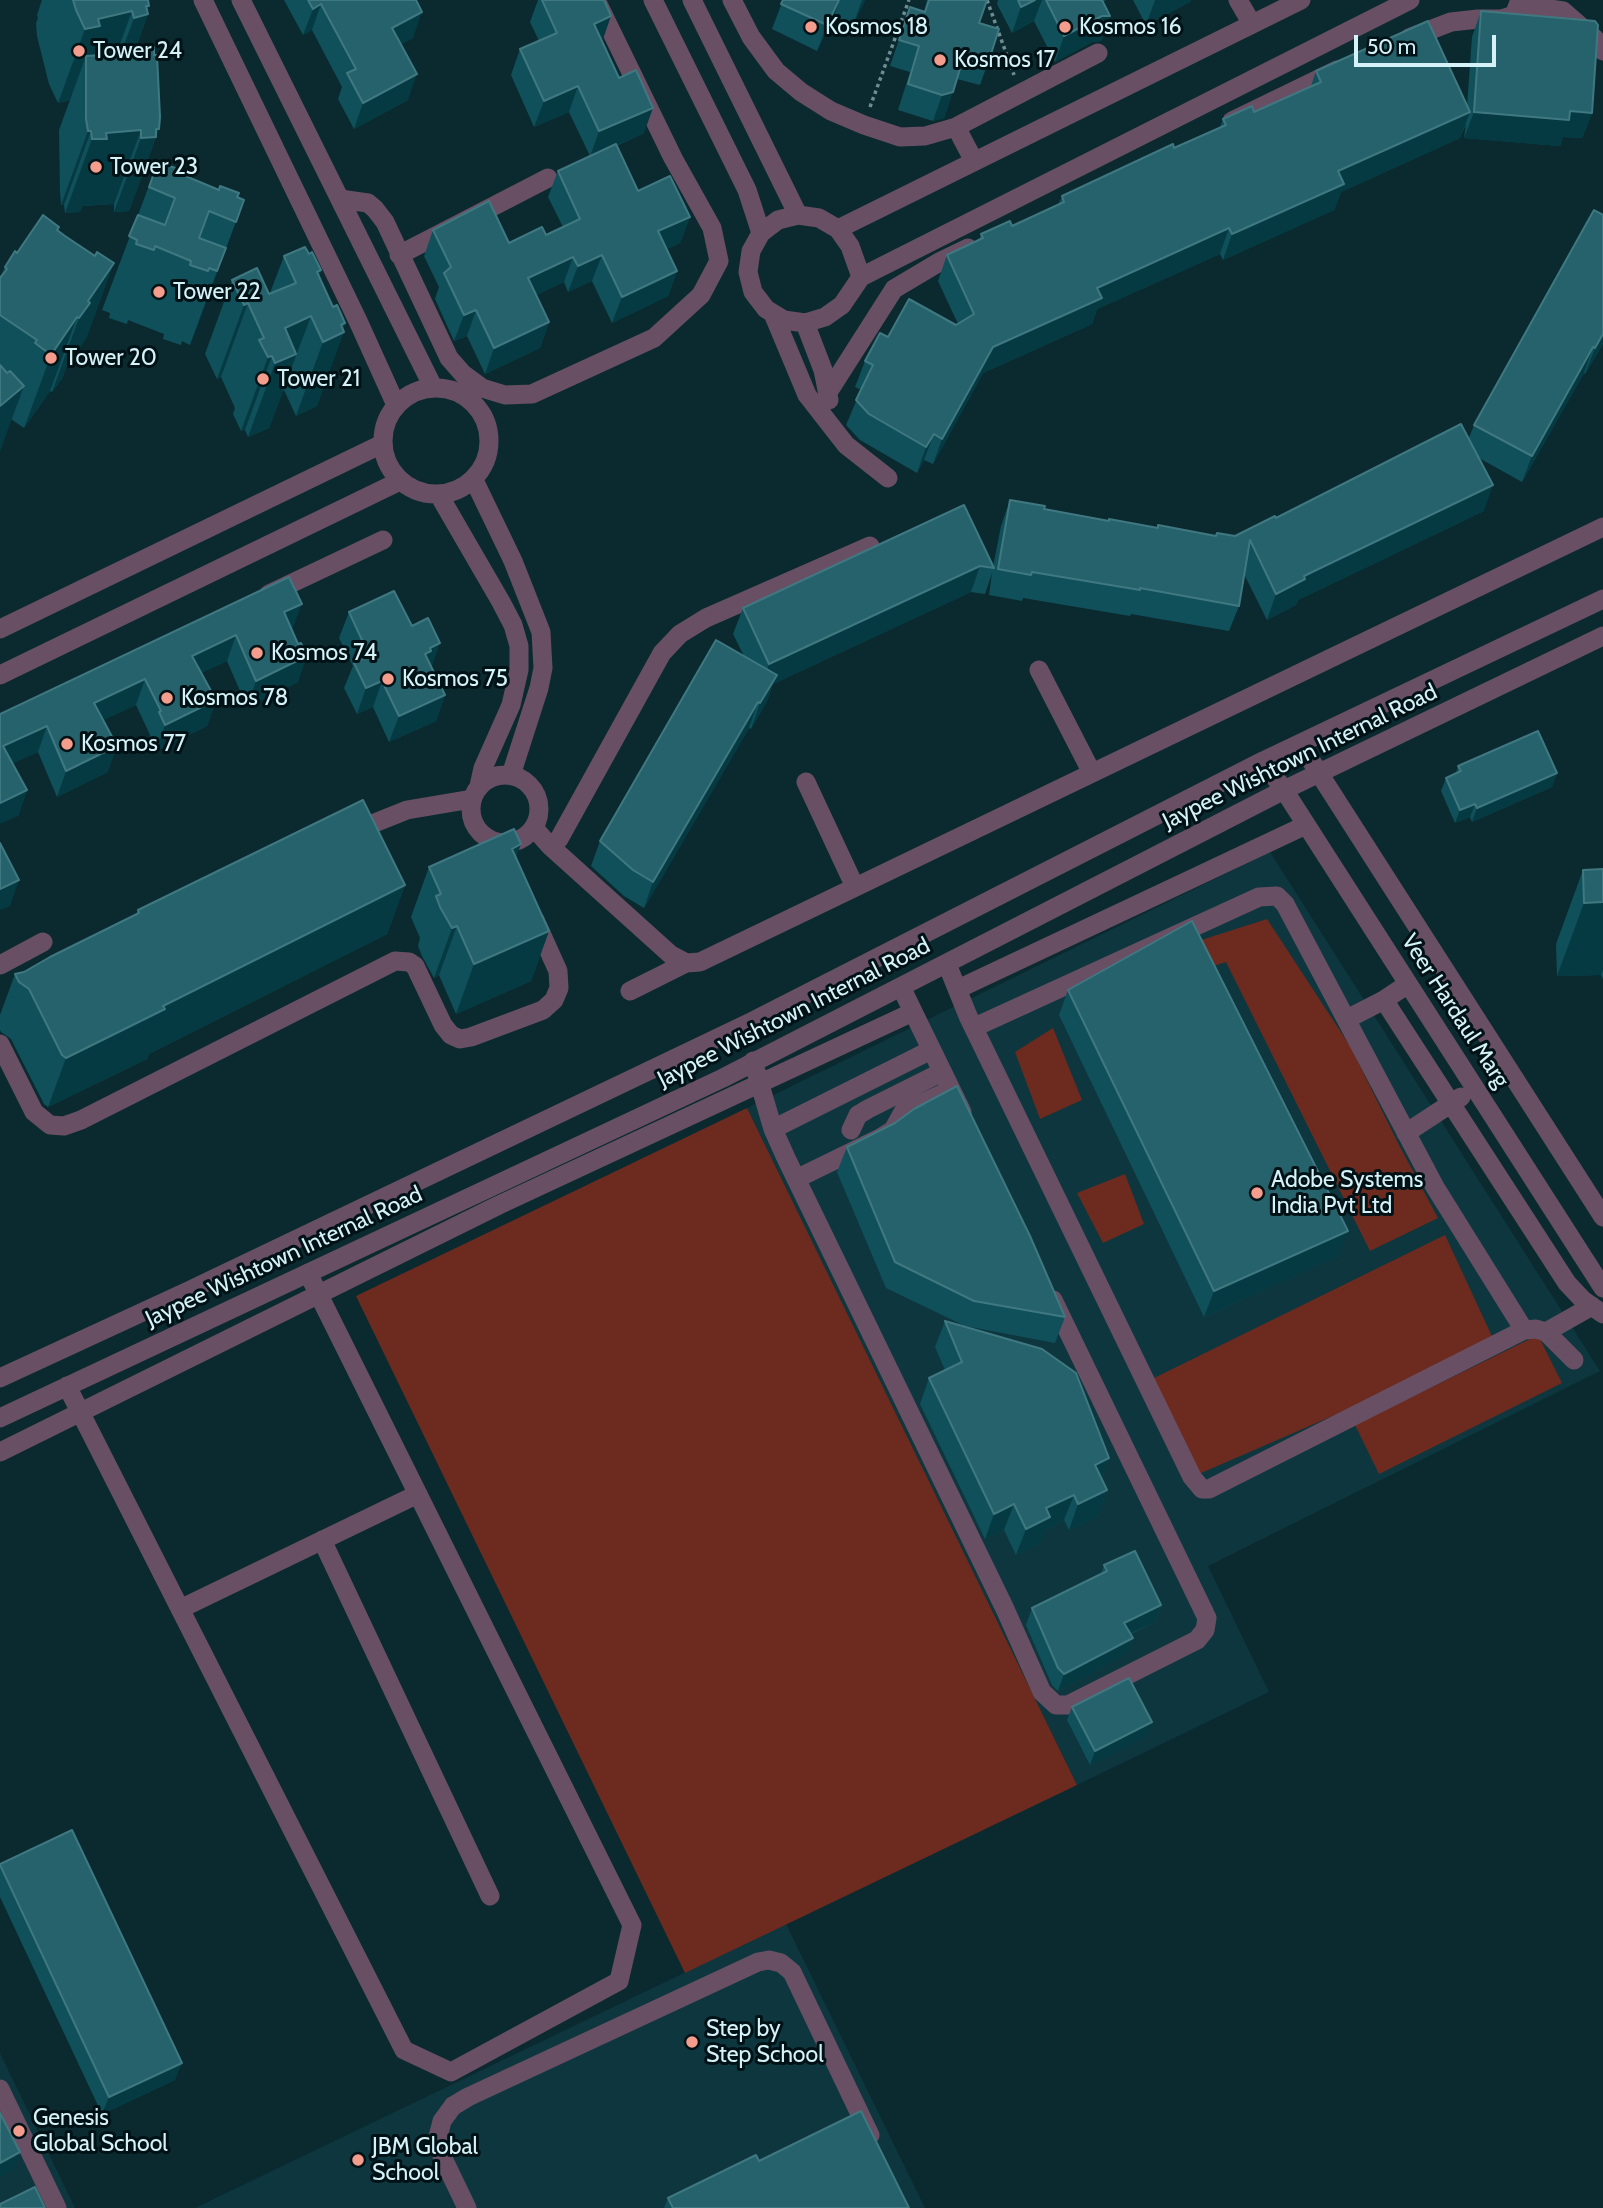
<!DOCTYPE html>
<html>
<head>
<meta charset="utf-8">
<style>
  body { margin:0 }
  #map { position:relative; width:1603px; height:2208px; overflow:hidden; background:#0a2a30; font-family:Cabin,sans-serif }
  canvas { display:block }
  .scale { position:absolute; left:1354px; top:35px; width:142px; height:32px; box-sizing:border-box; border:4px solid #d4f2f8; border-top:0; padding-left:9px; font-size:21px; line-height:24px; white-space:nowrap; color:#d4f2f8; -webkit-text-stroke:5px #001216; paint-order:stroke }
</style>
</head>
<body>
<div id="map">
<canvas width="1603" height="2208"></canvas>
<div class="scale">50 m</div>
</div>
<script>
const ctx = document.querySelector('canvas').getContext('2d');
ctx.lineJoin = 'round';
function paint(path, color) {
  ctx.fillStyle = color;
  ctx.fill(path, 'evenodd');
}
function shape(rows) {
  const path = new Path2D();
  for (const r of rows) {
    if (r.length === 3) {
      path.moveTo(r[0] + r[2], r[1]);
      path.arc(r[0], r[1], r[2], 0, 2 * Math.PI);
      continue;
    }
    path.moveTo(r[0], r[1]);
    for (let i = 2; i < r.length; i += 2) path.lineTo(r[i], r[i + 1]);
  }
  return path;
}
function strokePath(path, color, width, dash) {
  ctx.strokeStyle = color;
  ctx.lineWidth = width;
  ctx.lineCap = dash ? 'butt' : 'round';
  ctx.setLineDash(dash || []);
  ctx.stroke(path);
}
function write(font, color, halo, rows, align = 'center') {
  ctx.font = font + ' Cabin,sans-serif';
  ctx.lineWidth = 6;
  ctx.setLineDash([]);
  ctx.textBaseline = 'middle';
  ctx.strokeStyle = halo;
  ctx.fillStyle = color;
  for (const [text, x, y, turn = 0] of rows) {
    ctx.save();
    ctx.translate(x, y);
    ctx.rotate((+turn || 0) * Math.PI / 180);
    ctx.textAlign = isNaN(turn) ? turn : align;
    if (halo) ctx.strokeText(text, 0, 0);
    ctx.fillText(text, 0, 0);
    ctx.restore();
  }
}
const built = shape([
  [1270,852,1600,1371,1208,1566,1269,1692,1077,1785,747,1108],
  [786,1924,925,2208,195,2208],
  [0,2053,75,2208,0,2208]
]);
const green = shape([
  [1267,919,1350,1046,1399,1145,1438,1218,1370,1251,1226,962,1204,969,1195,942],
  [1053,1028,1082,1100,1040,1119,1015,1052],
  [747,1108,1077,1785,685,1973,356,1296],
  [1125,1174,1144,1224,1103,1243,1077,1193],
  [1445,1235,1496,1345,1192,1477,1146,1382],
  [1538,1335,1562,1383,1379,1474,1355,1425]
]);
const path = shape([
  [987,0,1014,75],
  [870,107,909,0]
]);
const minor = shape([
  [203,0,358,321,396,405],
  [241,0,433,387],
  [653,0,747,190,761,233],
  [692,0,798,215],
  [732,0,751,37,776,71,801,92,831,111,864,125,900,137,925,136,956,127,1098,53],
  [1238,0,1252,24],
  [1520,4,1563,11,1595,39,1603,51],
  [1409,38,1451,22,1478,19,1501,19,1514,15,1520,0],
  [1232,121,1337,70],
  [956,127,974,161],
  [340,199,368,203,375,209,385,222,449,358,463,374,482,388,505,395,532,394,654,338,701,295,719,261,712,228,673,158,596,0],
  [798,215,819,218,838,229,850,246,861,277,842,305,825,317,805,323,784,320,766,309,753,292,748,272,751,251,761,233,778,220,798,215],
  [838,229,1301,0],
  [399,255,548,178],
  [861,277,1410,0],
  [774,316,807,395,846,445,888,478],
  [805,323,823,370,829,400],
  [436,441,53],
  [829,391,894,289,941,261,968,248],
  [474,480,513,561,541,632,543,668,539,688,511,775],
  [439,495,501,602,513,625,519,646,519,670,511,705,483,768,479,786],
  [269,594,383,540],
  [0,629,382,444],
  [1039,670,1092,773],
  [0,675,400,481],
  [1301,745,1603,1217],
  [1263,761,1284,790,1603,1288],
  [505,809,34],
  [806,782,855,887],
  [534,828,550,846,559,839,662,653,680,634,706,618,870,546],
  [352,832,407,810,472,799],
  [550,846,671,955,686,963,700,962,1603,527],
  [947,964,968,1016,1192,1477,1202,1489,1209,1489,1524,1330,1536,1329,1546,1332,1574,1360],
  [0,965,43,942],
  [901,987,962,1112],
  [958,989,1306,825],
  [630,991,686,963],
  [1384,1000,1567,1283,1583,1300,1603,1314],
  [1347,1019,1384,1000,1408,984],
  [975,1027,1259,897,1277,896,1285,904,1435,1187,1524,1330],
  [0,1044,34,1112,50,1125,64,1126,81,1120,395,961,409,962,415,966,443,1025,451,1035,460,1039,471,1037,543,1010,554,1000,559,988,558,971,535,920],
  [753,1061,773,1129,786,1158,1005,1609,1042,1692,1056,1705,1068,1705,1197,1640,1205,1630,1207,1618,1053,1300],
  [773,1129,931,1050],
  [851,1130,858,1115,868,1109,942,1072],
  [1406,1133,1461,1097],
  [796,1179,880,1138,893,1130,903,1112,951,1090],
  [1546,1332,1592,1306],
  [0,1378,186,1292,753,1021,1263,761,1603,599],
  [67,1386,404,2050,451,2072,619,1981,632,1925,308,1273],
  [0,1418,723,1078,1284,790,1603,636],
  [0,1452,499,1205,913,1012],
  [322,1540,490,1896],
  [180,1609,418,1494],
  [0,2089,57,2208],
  [467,2208,442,2156,438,2137,442,2121,453,2106,468,2097,758,1962,769,1960,781,1963,792,1972,870,2135]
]);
const wall = shape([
  [42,0,148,0,147,11,148,14,134,53,136,53,138,47,159,129,129,211,114,212,114,204,82,206,80,212,65,213,64,205,61,205,60,192,59,130,70,100,58,103,49,84,37,36,36,23,38,18,37,15],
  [284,0,416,0,413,38,401,44,408,100,354,129,338,99,342,87,312,30,303,35],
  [538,0,604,0,602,42,644,133,616,146,638,191,690,217,680,243,667,249,677,271,668,296,612,323,592,281,568,292,564,282,536,295,549,322,540,348,485,374,467,336,454,341,435,299,439,287,424,256,433,230,509,243,546,235,563,227,548,197,558,171,590,156,569,112,534,127,511,75,520,49,539,41,530,22],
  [783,0,865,0,853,25,834,16,817,51,772,29],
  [927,0,987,0,979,23,989,60,980,85,957,79,944,118,933,121,898,110,910,72,890,66,910,7,924,12],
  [998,0,1106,0,1103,2,1110,16,1101,41,1092,42,1055,62,1034,21,1012,33,997,4],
  [1133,0,1191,0,1190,2,1146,25],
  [1481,11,1592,113,1582,138,1563,137,1560,146,1464,138,1466,124,1460,138,1341,192,1334,210,1223,260,1220,254,1097,309,1092,324,983,373,933,464,924,460,917,473,860,440,846,425,861,390,855,387,865,361,888,337,958,324,938,281,947,255,979,240,981,234,1012,226,1058,205,1062,196,1220,127,1223,119,1254,112,1311,86,1316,71,1467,106,1472,37],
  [158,162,183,176,244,200,190,345,182,341,181,345,163,339,164,334,128,320,127,324,109,318,110,313,102,310],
  [1603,215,1603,344,1585,374,1584,373,1522,482,1479,458,1484,511,1298,600,1296,605,1267,620,1244,574,1239,606,1229,631,1131,614,1130,616,1023,598,1022,601,989,595,992,573,985,594,971,592,773,684,767,701,751,729,749,728,644,908,624,896,591,866,600,841,744,656,733,634,743,608,964,505,993,567,1001,526,1010,500,1044,509,1109,521,1216,536,1235,536,1469,438,1474,425],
  [59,227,58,230,87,337,66,367,63,377,52,392,50,391,24,428,11,419,0,451,0,278,5,267,17,253],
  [309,254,321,270,319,276,333,307,345,323,317,406,296,416,284,390,283,391,269,428,248,437,245,430,241,431,233,414,235,408,221,377,217,379,205,354,232,280,269,294,270,293,284,256],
  [289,577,292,630,298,682,247,707,227,661,201,673,216,700,207,726,156,751,149,738,150,735,136,705,103,720,108,772,57,797,38,752,13,763,27,790,18,816,0,714],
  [349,612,431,667,445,695,436,721,389,742,373,707,357,714,344,688,353,666,339,638],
  [1458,766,1557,773,1552,787,1472,822,1470,817,1455,823,1441,791,1446,778,1456,773],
  [516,858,549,931,531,981,456,1014,439,975,434,978,422,956,418,946,420,938,411,917,429,867],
  [1603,869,1603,979,1601,975,1557,976,1556,944,1583,870],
  [405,885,387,934,149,1054,147,1059,48,1107,44,1104,11,1039,1,1032,0,1030,0,1015,15,974,24,972,136,914,138,910],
  [1068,990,1338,1256,1204,1317,1059,1015],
  [847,1147,1065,1317,1055,1343,965,1326,886,1288,837,1172],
  [945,1321,1109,1458,1102,1478,1107,1490,1098,1516,1069,1530,1064,1520,1046,1529,1041,1543,1016,1555,1004,1530,985,1539,920,1404,929,1378,945,1370,935,1347],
  [1104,1565,1161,1605,1155,1622,1131,1634,1133,1638,1127,1654,1058,1691,1052,1685,1026,1625,1032,1608,1101,1574],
  [1072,1707,1147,1736,1090,1765,1067,1720],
  [0,1864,175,2080,102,2114,0,1897],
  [759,2161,909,2208,664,2208,668,2198]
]);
const shadedWall = shape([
  [839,0,840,0,834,16,817,51,827,25],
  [862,0,865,0,853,25],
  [1035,0,1042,0,1034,21,1012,33,1021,7],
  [1155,0,1191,0,1190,2,1146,25],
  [321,4,312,30,303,35,313,9],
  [146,6,149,6,146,15,148,14,121,88,107,91,134,18],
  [132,11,105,85,86,56,70,100,58,103,85,29,98,19],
  [422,12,413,38,383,54,392,28],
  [611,16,602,42,594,24],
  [1102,16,1110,16,1101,41,1092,42,1055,62,1064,36],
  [417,74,408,100,354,129,363,103],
  [578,86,569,112,534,127,544,101],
  [953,92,944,118,933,121,942,95],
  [653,108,644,133,590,157,599,131],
  [1570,111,1592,113,1582,138,1563,137,1560,146,1464,138,1474,112],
  [1470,112,1460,138,1341,192,1334,210,1223,260,1232,234,1338,171],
  [156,129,159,129,129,211,114,212,141,138],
  [141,130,114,204,82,206,80,212,65,213,92,139,106,133],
  [88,131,91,131,64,205,61,205],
  [690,217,680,243,649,257,658,231],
  [1229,228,1220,254,1097,309,1092,324,983,373,933,464,942,439,993,347,1097,288],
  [226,248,199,322,190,345,217,271],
  [602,255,592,281,568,292,578,266],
  [573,257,564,282,519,303,528,278],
  [114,263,87,337,66,367,63,377,52,392,79,318,88,301],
  [321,270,303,320,311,316,269,428,248,437,275,363,285,328,317,272],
  [677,271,668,296,612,323,622,297],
  [248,303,221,377,217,379,244,305],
  [476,310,467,336,454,341,464,315],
  [77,317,50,391,24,428,51,355],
  [549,322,540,348,485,374,494,348],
  [345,323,341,333,344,332,317,406,296,416,323,342,341,325],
  [1603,334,1603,344,1585,374,1595,348],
  [1593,347,1584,373,1522,482,1532,456],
  [272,356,245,430,241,431,268,357],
  [24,386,0,451,0,406],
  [934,434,924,460,917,473,926,447],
  [1493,485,1484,511,1298,600,1296,605,1267,620,1276,594,1304,576],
  [980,566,971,592,773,684,767,701,751,729,760,703,760,690,769,664],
  [302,604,292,630,274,638,284,612],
  [236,635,227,661,183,682,192,656],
  [440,643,431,669,425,654,430,648],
  [307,656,298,682,247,707,256,681],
  [145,679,136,705,84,729,94,703],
  [382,681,373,707,357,714,366,688],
  [445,695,436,721,389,742,399,716],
  [216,700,207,726,156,751,165,725],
  [758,702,749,728,644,908,653,882],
  [47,726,38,752,0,769,3,746],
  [117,746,108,772,57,797,66,771],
  [1557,773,1552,787,1472,822,1477,808],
  [27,790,18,816,0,824,0,803],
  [1475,804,1470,817,1455,823,1460,810],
  [521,844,503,894,512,849],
  [19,880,10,906,0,910,0,889],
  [405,885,387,934,149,1054,147,1059,48,1107,66,1058,163,1006],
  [1603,902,1603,970,1601,975,1557,976,1584,903],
  [457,926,439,975,434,978,452,928],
  [549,931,531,981,456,1014,474,964],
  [1348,1231,1338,1256,1204,1317,1214,1291],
  [1109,1458,1100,1484,1095,1465],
  [1107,1490,1098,1516,1069,1530,1078,1504],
  [1074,1495,1064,1520,1046,1529,1041,1543,1016,1555,1026,1529,1046,1508],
  [1014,1504,1004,1530,985,1539,994,1514],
  [1161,1605,1155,1622,1118,1639,1124,1623],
  [1133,1638,1127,1654,1058,1691,1064,1674],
  [1152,1722,1147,1736,1090,1765,1095,1751],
  [182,2063,175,2080,102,2114,109,2097],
  [20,2152,14,2169,0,2177,0,2163]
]);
const building = shape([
  [73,0,148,0,149,6,146,6,148,14,134,18,132,11,98,19,100,26,85,29,76,10,73,0],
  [308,0,416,0,422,12,392,28,417,74,363,103,347,73,356,69,321,4,313,9,308,0],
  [542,0,604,0,611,16,594,24,619,78,636,70,653,108,599,131,578,86,544,101,520,49,557,33,542,0],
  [783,0,839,0,827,25,781,4,783,0],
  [929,0,987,0,979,23,999,29,989,60,965,52,953,92,942,95,908,84,919,46,899,40,910,7,925,12,929,0],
  [1018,0,1035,0,1021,7,1018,0],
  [1046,0,1102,0,1110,16,1102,16,1064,36,1046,0],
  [1481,11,1595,21,1598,25,1592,113,1570,111,1569,120,1474,112,1481,11],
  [1428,21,1470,112,1338,171,1344,184,1232,234,1229,228,1097,288,1102,298,993,347,942,439,934,434,926,447,869,414,856,400,873,365,865,361,880,333,888,337,909,299,956,325,974,314,947,255,983,238,981,234,1010,221,1012,226,1064,202,1062,196,1173,144,1174,148,1226,125,1223,119,1252,106,1254,112,1321,82,1316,71,1428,21],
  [138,47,154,47,154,55,157,55,160,117,159,129,156,129,156,137,141,138,141,130,106,133,107,139,92,139,91,131,88,131,86,119,86,56,139,53,138,47],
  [616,144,638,191,670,176,690,217,658,231,677,271,622,297,602,255,578,266,573,257,528,278,549,322,494,348,476,310,464,315,444,273,451,267,433,230,489,201,509,243,542,227,546,235,580,219,558,171,616,144],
  [158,162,184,171,183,175,219,190,220,186,239,193,237,197,244,200,236,222,209,211,199,238,226,248,217,271,209,268,208,271,190,265,191,261,155,246,154,250,136,244,137,240,129,236,138,215,165,225,175,198,149,187,158,162],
  [1594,210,1603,215,1603,334,1595,348,1593,347,1532,456,1474,425,1594,210],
  [43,215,59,227,57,230,65,236,95,256,97,252,114,263,88,301,90,303,79,318,77,317,51,355,35,343,37,340,0,315,0,278,7,269,5,267,15,251,17,253,43,215],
  [305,247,309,254,312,252,321,270,317,272,333,307,337,305,345,323,341,325,344,332,323,342,311,316,285,328,296,354,275,363,272,356,268,357,259,340,264,338,248,303,244,305,232,280,257,268,269,294,296,283,284,256,305,247],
  [0,365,7,373,10,371,24,386,0,406,0,365],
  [1461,424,1493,485,1304,576,1305,579,1276,594,1250,540,1239,606,1140,588,1140,590,1032,572,1031,575,998,569,1010,500,1045,506,1044,509,1109,521,1109,519,1158,528,1158,525,1216,536,1217,533,1235,536,1275,516,1276,518,1461,424],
  [964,505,994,568,980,566,769,664,743,608,964,505],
  [289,577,302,604,284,612,298,644,301,643,307,656,256,681,236,635,192,656,216,700,165,725,159,712,161,711,145,679,94,703,117,746,66,771,47,726,3,746,27,790,0,803,0,714,289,577],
  [394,591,412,626,428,618,440,643,430,648,431,651,425,654,445,695,399,716,382,681,366,688,354,663,364,658,363,655,368,653,349,612,394,591],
  [716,640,777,675,760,703,758,702,653,882,633,870,600,841,716,640],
  [1538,731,1557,773,1477,808,1475,804,1460,810,1446,778,1461,771,1458,766,1538,731],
  [363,800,405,885,163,1006,165,1009,66,1058,62,1055,29,989,19,982,15,974,24,972,50,957,139,913,138,910,363,800],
  [514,829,521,844,512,849,549,931,474,964,457,926,452,928,440,907,436,896,441,894,429,867,514,829],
  [0,843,19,880,0,889,0,843],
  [1603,869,1603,902,1584,903,1583,870,1603,869],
  [1192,921,1348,1231,1214,1291,1068,990,1192,921],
  [957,1086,1030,1236,1065,1317,974,1301,895,1262,847,1147,895,1123,914,1109,957,1086],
  [945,1321,1042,1349,1076,1373,1109,1458,1095,1465,1107,1490,1078,1504,1074,1495,1046,1508,1050,1517,1026,1529,1014,1504,994,1514,929,1378,962,1362,945,1321],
  [1135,1551,1161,1605,1124,1623,1133,1638,1064,1674,1058,1668,1032,1608,1107,1571,1104,1565,1135,1551],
  [1129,1678,1152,1722,1095,1751,1072,1707,1129,1678],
  [72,1830,182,2063,109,2097,0,1865,0,1864,72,1830],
  [861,2111,909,2208,673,2208,668,2198,756,2155,759,2161,861,2111],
  [0,2113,20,2152,0,2163,0,2113],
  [35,2187,45,2208,0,2208,0,2204,35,2187]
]);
const markers = [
  [811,27,7,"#f49d8c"],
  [1065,27,7,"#f49d8c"],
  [79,51,7,"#f49d8c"],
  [940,60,7,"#f49d8c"],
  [96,167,7,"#f49d8c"],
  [159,292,7,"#f49d8c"],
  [51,358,7,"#f49d8c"],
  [263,379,7,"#f49d8c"],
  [257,653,7,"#f49d8c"],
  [388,679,7,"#f49d8c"],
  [167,698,7,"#f49d8c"],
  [67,744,7,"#f49d8c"],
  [1257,1193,7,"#f49d8c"],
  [692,2042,7,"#f49d8c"],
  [19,2131,7,"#f49d8c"],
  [358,2160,7,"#f49d8c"]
];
const poiNames = [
  ["Kosmos 18",825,27],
  ["Kosmos 16",1079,27],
  ["Tower 24",93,51],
  ["Kosmos 17",954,60],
  ["Tower 23",110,167],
  ["Tower 22",173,292],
  ["Tower 20",65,358],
  ["Tower 21",277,379],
  ["Kosmos 74",271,653],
  ["Kosmos 75",402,679],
  ["Kosmos 78",181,698],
  ["Kosmos 77",81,744],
  ["Adobe Systems",1271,1180],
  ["India Pvt Ltd",1271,1206],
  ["Step by",706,2029],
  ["Step School",706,2055],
  ["Genesis",33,2118],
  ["Global School",33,2144],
  ["JBM Global",372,2147],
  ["School",372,2173]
];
const streetNames = [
  ["Jaypee Wishtown Internal Road",1300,757,-26],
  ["Veer Hardaul Marg",1455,1011,57],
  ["Jaypee Wishtown Internal Road",794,1013,-27],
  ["Jaypee Wishtown Internal Road",284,1257,-25]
];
paint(built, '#0e363e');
paint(green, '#6d2a1e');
strokePath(path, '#6e8d93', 3.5, [3.5, 3.5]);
strokePath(minor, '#684f64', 19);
paint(wall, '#10505a');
paint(shadedWall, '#053a42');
paint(building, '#25626b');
strokePath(building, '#407881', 2);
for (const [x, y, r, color] of markers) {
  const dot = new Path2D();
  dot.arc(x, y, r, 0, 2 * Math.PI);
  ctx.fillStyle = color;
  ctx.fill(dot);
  strokePath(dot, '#001216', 2.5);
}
write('23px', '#d4f2f8', '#001216', poiNames, 'left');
write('23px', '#d4f2f8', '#001216', streetNames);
</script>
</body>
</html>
